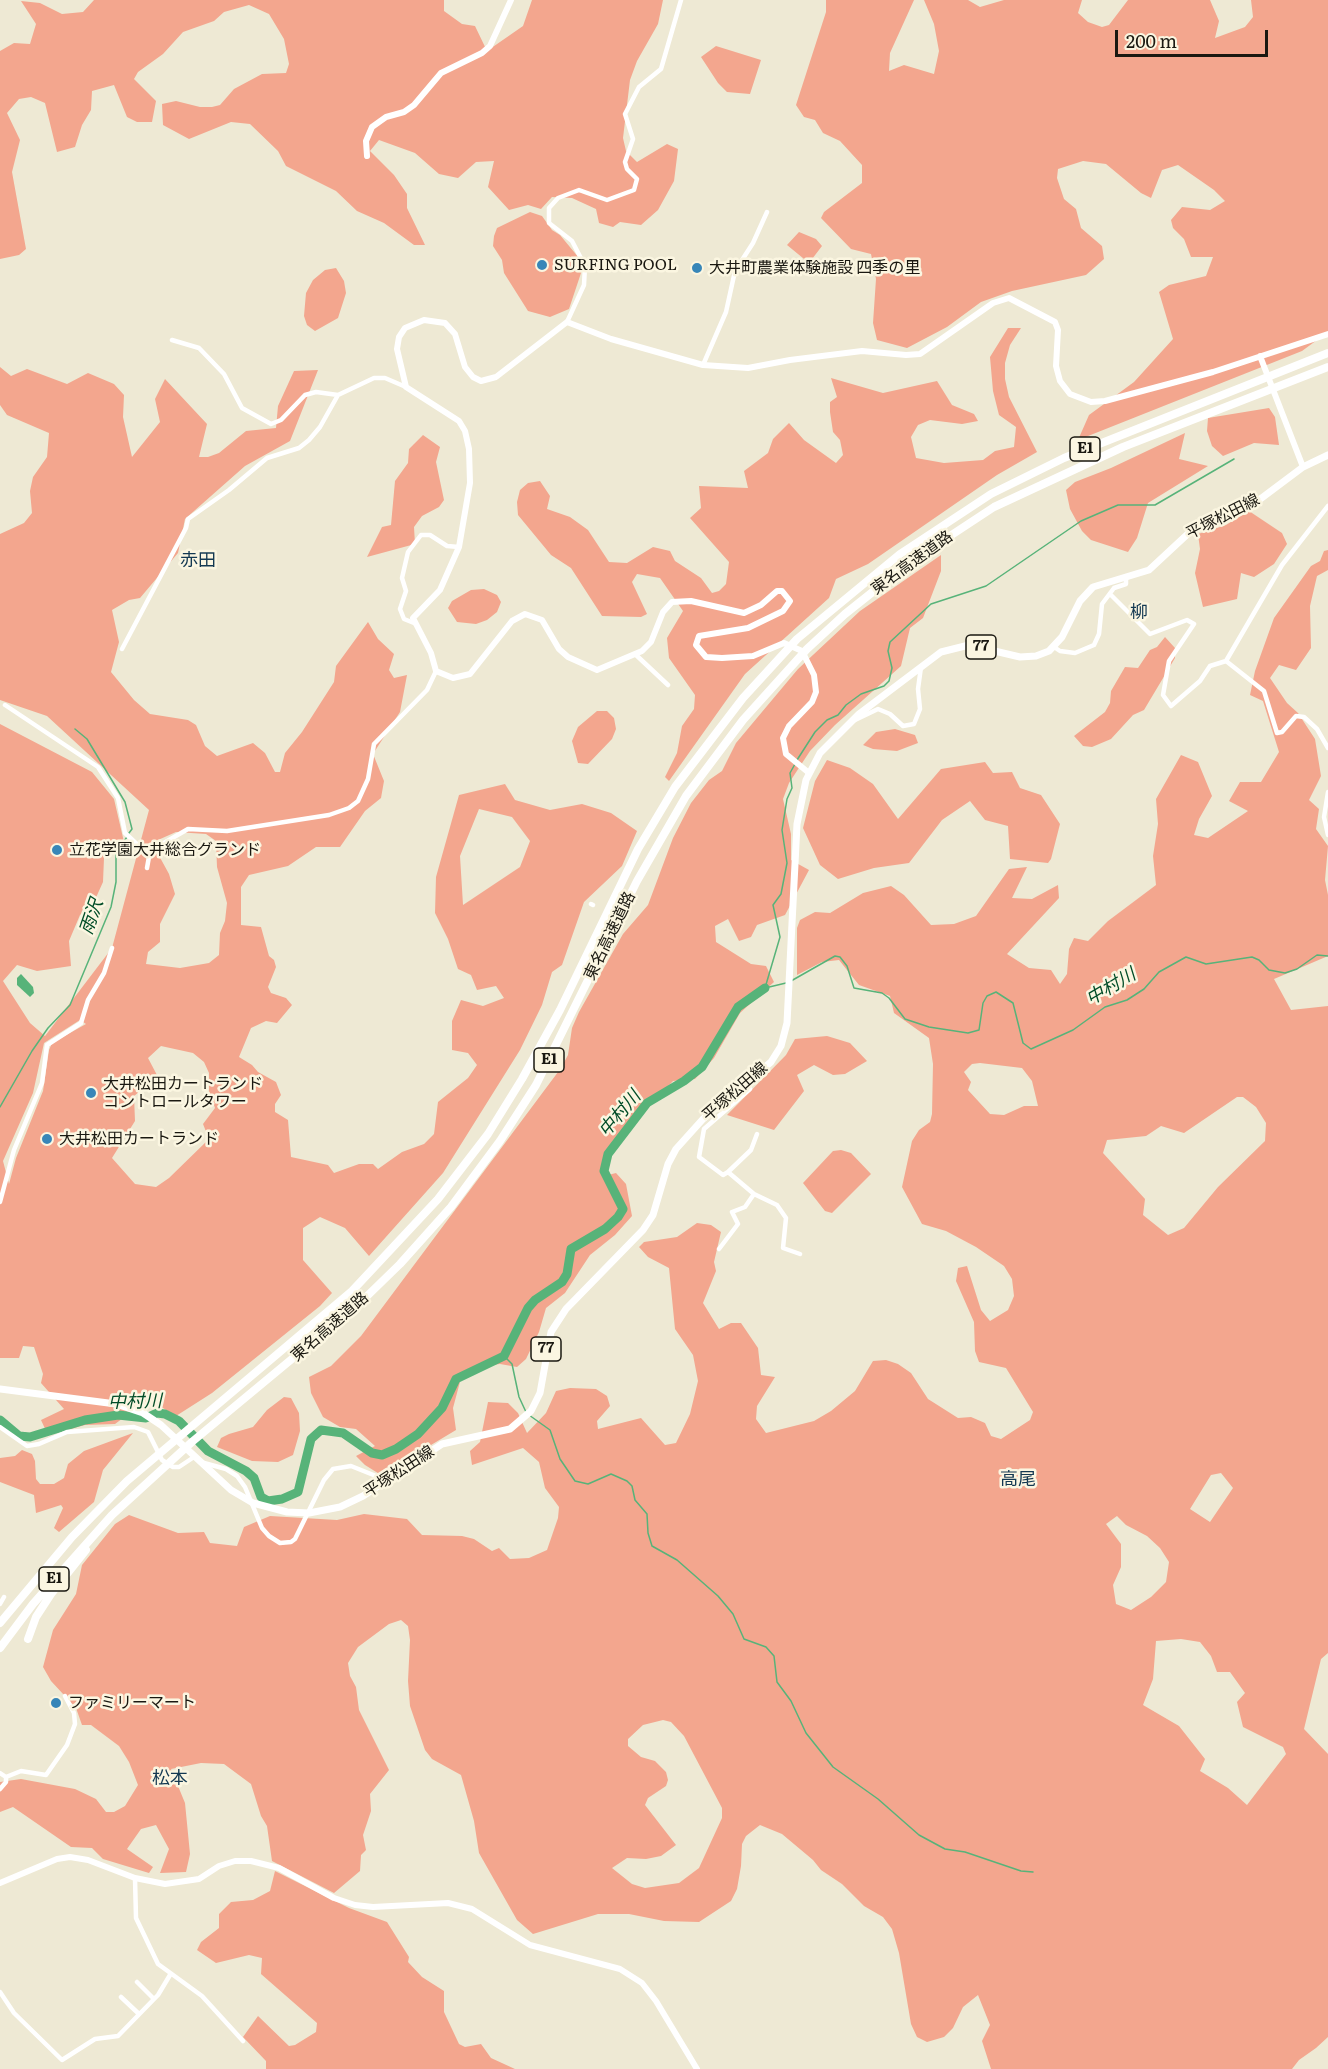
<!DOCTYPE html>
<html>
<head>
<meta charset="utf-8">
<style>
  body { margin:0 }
  #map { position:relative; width:1328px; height:2069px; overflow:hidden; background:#eee9d4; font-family:Literata,serif }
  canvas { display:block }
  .scale { position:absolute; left:1115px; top:30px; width:153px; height:27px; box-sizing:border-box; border:3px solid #1a1811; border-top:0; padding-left:8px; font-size:18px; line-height:21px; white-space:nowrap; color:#1a1811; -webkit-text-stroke:4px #fbf6e1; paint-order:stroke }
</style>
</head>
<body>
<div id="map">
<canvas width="1328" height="2069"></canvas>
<div class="scale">200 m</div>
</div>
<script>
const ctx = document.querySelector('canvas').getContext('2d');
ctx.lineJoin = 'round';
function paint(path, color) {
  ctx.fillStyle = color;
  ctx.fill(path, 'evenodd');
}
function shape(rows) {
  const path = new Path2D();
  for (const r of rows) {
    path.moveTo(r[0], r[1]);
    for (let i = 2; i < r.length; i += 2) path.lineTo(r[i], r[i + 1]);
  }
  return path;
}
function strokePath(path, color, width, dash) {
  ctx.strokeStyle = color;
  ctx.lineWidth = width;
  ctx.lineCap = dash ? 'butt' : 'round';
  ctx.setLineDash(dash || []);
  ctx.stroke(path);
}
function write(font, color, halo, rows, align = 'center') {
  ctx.font = font + ' Literata,"Noto Sans JP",serif';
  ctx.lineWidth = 5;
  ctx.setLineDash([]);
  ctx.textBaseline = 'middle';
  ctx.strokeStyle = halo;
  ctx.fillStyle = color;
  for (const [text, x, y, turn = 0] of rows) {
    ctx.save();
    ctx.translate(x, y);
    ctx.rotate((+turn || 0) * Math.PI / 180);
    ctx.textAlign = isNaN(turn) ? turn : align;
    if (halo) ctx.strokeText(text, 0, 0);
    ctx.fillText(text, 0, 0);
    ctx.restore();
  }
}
const green = shape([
  [94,0,444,0,444,11,462,24,475,26,487,51,523,26,532,0,663,0,658,24,637,61,630,80,623,138,626,151,637,162,667,144,678,149,674,181,658,210,641,225,620,222,613,227,599,223,596,209,572,198,552,197,541,209,528,205,509,210,488,187,494,161,476,162,458,178,439,174,415,153,379,140,370,151,394,175,407,194,407,208,425,245,414,245,384,223,357,211,336,191,286,166,278,151,250,124,231,122,189,139,163,125,162,104,176,101,200,107,212,107,220,105,234,89,262,74,286,73,289,64,284,39,269,14,249,5,224,12,214,21,183,32,163,54,138,72,134,79,156,101,152,122,137,122,127,117,114,85,92,91,91,110,82,125,75,147,57,152,45,103,31,97,19,99,7,113,20,140,12,172,26,249,19,255,0,259,0,51,14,43,30,44,36,24,21,1,40,3,62,14,83,12],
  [826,0,914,0,890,53,889,71,904,65,934,74,939,51,934,24,924,0,968,0,980,7,1004,0,1082,0,1078,13,1088,22,1102,27,1109,25,1128,0,1210,0,1219,21,1215,38,1245,27,1253,17,1251,0,1328,0,1328,332,1302,351,1078,440,1089,415,1134,382,1173,339,1159,292,1169,285,1206,276,1213,257,1191,257,1184,239,1173,228,1171,220,1182,207,1210,210,1225,201,1214,190,1178,165,1162,170,1151,198,1141,193,1106,164,1083,161,1058,169,1057,178,1064,199,1076,209,1081,228,1102,246,1104,259,1086,275,1012,291,981,302,947,327,907,348,877,340,873,323,876,279,871,254,851,249,821,218,824,212,862,183,862,165,840,141,823,133,815,120,804,117,796,105,826,12],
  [716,46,761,60,750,94,727,92,718,83,701,57],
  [530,212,542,216,552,230,560,235,579,258,582,270,569,309,550,317,528,311,504,273,502,260,493,246,494,236,497,228],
  [799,232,816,239,822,246,809,263,787,245],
  [336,268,344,281,346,293,338,318,315,331,307,325,304,316,306,293,313,280,325,270],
  [1008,328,1021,328,1010,345,1005,363,1005,379,1009,397,1037,452,997,475,868,564,836,579,829,598,745,674,669,781,665,777,677,753,682,726,694,709,695,695,669,658,667,638,683,611,660,578,637,574,632,582,647,614,641,617,602,616,571,568,551,555,518,515,517,502,520,490,528,483,540,481,550,496,547,509,570,517,588,530,609,562,627,563,653,547,670,551,675,561,701,578,712,593,719,591,726,584,729,562,690,518,701,508,699,486,748,488,744,471,768,453,773,439,789,423,804,440,836,463,843,455,840,440,833,432,830,412,830,402,837,397,831,378,883,393,937,381,952,405,974,414,978,421,962,424,930,420,918,425,911,437,916,458,944,463,983,460,995,451,1014,447,1016,427,999,415,993,391,990,357],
  [0,367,11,376,27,369,67,384,88,373,114,384,124,395,123,417,132,457,160,422,155,399,165,379,207,424,199,457,208,457,219,453,246,431,276,428,278,406,294,371,318,370,290,441,245,466,185,519,178,553,140,598,129,600,112,610,119,642,111,672,134,700,150,714,188,720,196,725,205,746,217,756,253,743,265,753,275,772,280,772,285,753,302,732,334,682,336,666,368,622,378,639,394,654,389,670,394,678,407,675,400,712,373,754,384,781,381,798,365,811,340,847,316,847,288,866,249,875,241,887,241,925,261,927,269,956,274,960,276,967,268,987,271,993,286,998,292,1005,277,1023,266,1021,251,1028,239,1057,252,1065,258,1072,276,1082,281,1095,275,1104,275,1112,288,1120,291,1157,328,1165,334,1173,359,1164,373,1164,378,1169,402,1152,424,1144,434,1134,438,1102,468,1078,477,1065,468,1053,452,1050,452,1021,461,1000,483,1006,504,998,496,986,477,990,471,975,458,969,448,939,435,913,436,877,459,795,505,784,515,800,550,810,582,804,611,813,637,831,622,866,584,902,562,965,552,972,542,1005,520,1050,443,1173,369,1256,345,1228,320,1217,303,1228,303,1260,332,1293,320,1306,212,1393,176,1416,158,1405,142,1404,115,1424,85,1425,48,1435,41,1420,64,1409,41,1383,43,1374,34,1347,23,1346,19,1358,0,1358,0,724,92,772,114,799,124,842,104,858,103,882,94,902,80,915,69,941,71,966,37,971,17,965,3,981,30,1023,45,1036,112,948,149,810,47,716,0,700,0,534,24,523,32,513,30,491,33,477,47,457,49,433,7,415,0,405],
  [479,809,512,817,530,841,520,867,463,905,460,856],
  [176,832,206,834,216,841,217,867,227,903,225,921,220,933,219,955,209,963,180,968,146,964,148,952,160,942,160,924,175,894,169,874,157,852,158,840],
  [80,1020,86,1024,52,1043,49,1050,43,1091,16,1158,9,1184,3,1161,33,1093,44,1043],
  [161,1046,193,1053,204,1062,209,1073,209,1091,215,1108,203,1124,209,1139,169,1178,156,1187,135,1184,112,1158,135,1121,134,1096,158,1077,148,1058],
  [1269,408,1275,417,1279,445,1254,443,1223,456,1212,446,1207,431,1208,418],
  [1185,433,1179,459,1208,466,1148,503,1137,538,1128,552,1091,540,1082,531,1070,509,1066,490,1075,482,1111,468],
  [423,435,440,447,436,462,444,500,439,507,422,516,414,527,415,544,367,557,382,527,391,525,395,481,408,463,409,449],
  [1249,511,1282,533,1287,544,1274,564,1254,577,1241,573,1237,599,1203,607,1195,573,1200,549,1198,534,1226,525],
  [1328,550,1328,570,1317,576,1310,606,1311,648,1296,670,1279,665,1270,678,1287,703,1298,713,1315,739,1321,776,1309,800,1319,809,1316,829,1328,846,1325,880,1328,895,1328,956,1274,979,1291,1010,1328,1006,1328,1653,1321,1659,1304,1729,1328,1754,1328,2037,1316,2048,1299,2060,1292,2069,991,2069,982,2041,990,2025,978,1995,963,2007,953,2028,944,2037,927,2042,917,2037,911,2024,899,1953,892,1929,883,1917,864,1906,842,1884,821,1870,813,1860,782,1834,760,1825,746,1836,742,1844,741,1866,737,1889,731,1901,699,1922,664,1921,629,1914,598,1914,533,1934,517,1920,479,1853,474,1821,461,1775,432,1759,425,1750,410,1706,408,1681,410,1640,408,1626,401,1620,389,1624,358,1647,348,1663,350,1676,356,1687,359,1710,389,1770,370,1794,371,1811,363,1835,366,1850,361,1855,360,1871,334,1893,272,1861,267,1826,261,1816,251,1784,224,1764,201,1763,171,1769,185,1803,190,1854,186,1872,160,1873,169,1849,156,1825,141,1829,127,1849,153,1867,149,1873,103,1859,92,1848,71,1847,13,1807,0,1812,0,1782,21,1779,75,1789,96,1799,106,1812,114,1812,125,1806,138,1785,129,1762,119,1746,91,1725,82,1725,76,1708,51,1681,43,1667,53,1630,76,1594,82,1565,115,1524,129,1515,178,1533,204,1532,210,1543,237,1546,244,1527,270,1516,337,1520,364,1514,407,1519,422,1535,462,1536,474,1539,492,1551,499,1548,510,1559,529,1558,547,1550,558,1518,559,1507,545,1488,539,1462,523,1448,472,1465,470,1451,480,1442,488,1402,508,1403,518,1413,527,1433,546,1413,556,1391,570,1388,596,1389,607,1396,610,1406,597,1421,598,1429,641,1418,665,1445,676,1443,690,1414,698,1381,693,1355,675,1329,669,1268,648,1257,639,1247,644,1242,677,1237,697,1223,711,1225,721,1232,714,1262,716,1271,703,1303,719,1329,731,1323,741,1323,758,1348,761,1375,775,1377,757,1406,756,1419,766,1433,814,1421,831,1411,855,1391,873,1361,886,1360,898,1364,911,1373,928,1399,958,1418,971,1417,985,1423,991,1436,1001,1439,1030,1420,1033,1412,1006,1368,979,1362,975,1351,974,1322,956,1281,958,1268,967,1266,981,1310,990,1321,1008,1310,1014,1296,1012,1279,1004,1266,976,1247,946,1231,922,1224,902,1187,912,1141,919,1130,930,1122,932,1114,933,1064,929,1038,894,1013,890,996,859,985,839,960,822,962,797,975,797,928,800,920,815,912,830,913,863,893,891,886,904,895,931,925,954,924,976,916,1009,869,1027,867,1012,898,1032,899,1058,885,1059,898,1007,954,1029,968,1051,970,1060,984,1067,974,1069,949,1074,938,1088,941,1108,921,1156,885,1153,856,1158,824,1156,799,1181,755,1198,762,1212,796,1199,819,1194,835,1208,838,1248,811,1229,801,1240,782,1261,782,1279,752,1263,701,1250,695,1255,671,1274,618,1311,566,1320,561,1324,551],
  [980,1063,1022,1068,1032,1081,1038,1106,1024,1106,1004,1115,990,1114,968,1090,971,1082,964,1072,972,1064],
  [1237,1097,1243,1097,1256,1107,1266,1123,1265,1141,1218,1187,1184,1228,1168,1235,1143,1215,1145,1199,1103,1153,1107,1140,1146,1136,1161,1126,1184,1133],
  [1221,1473,1233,1488,1210,1522,1190,1509,1211,1475],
  [1117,1516,1126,1525,1147,1536,1160,1548,1169,1562,1166,1582,1151,1597,1131,1610,1116,1604,1113,1585,1121,1567,1121,1544,1106,1524],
  [1181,1639,1200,1642,1211,1656,1217,1672,1230,1672,1245,1693,1237,1702,1243,1727,1283,1747,1286,1754,1247,1805,1228,1788,1200,1771,1205,1759,1179,1726,1143,1705,1153,1679,1156,1641],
  [663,1720,671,1722,684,1736,722,1808,722,1818,699,1868,679,1883,645,1888,632,1884,612,1868,627,1858,646,1859,661,1856,676,1845,645,1805,648,1798,666,1786,668,1780,666,1772,655,1761,641,1757,628,1746,628,1739,643,1725],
  [941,555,941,571,923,618,910,628,901,666,835,725,810,751,789,783,783,799,791,834,791,860,809,870,785,915,757,925,751,937,739,941,728,919,715,926,716,942,751,964,766,966,774,982,740,1013,714,1058,695,1079,673,1081,621,1137,611,1151,603,1166,608,1175,616,1173,626,1184,632,1216,615,1235,590,1255,565,1293,546,1308,539,1332,526,1359,517,1367,500,1364,482,1366,461,1378,453,1408,456,1430,381,1475,365,1465,356,1456,375,1446,356,1429,340,1427,323,1417,311,1393,309,1377,331,1366,361,1336,561,1068,568,1055,572,1028,579,1012,623,934,648,905,673,838,691,803,709,780,722,771,736,743,798,669,860,611],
  [484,589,497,595,501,602,497,612,487,620,476,624,457,622,448,608,452,601,471,590],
  [1165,637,1175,648,1175,658,1144,710,1133,715,1111,739,1092,747,1083,746,1074,736,1105,712,1110,703,1111,691,1125,667,1138,668,1150,650,1157,647],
  [597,711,607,711,614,718,616,729,612,739,588,764,578,763,572,741,578,727],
  [895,729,915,735,918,743,897,751,873,749,863,745,876,732],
  [827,760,850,768,873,784,898,819,941,769,985,762,993,773,1012,772,1020,788,1041,795,1060,824,1051,859,1048,863,1010,859,1008,826,985,820,970,801,942,820,909,863,874,868,838,879,820,865,803,828,815,781],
  [827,1036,850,1043,867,1061,845,1074,833,1075,814,1065,797,1075,804,1091,774,1130,727,1115,786,1055,795,1039],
  [841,1150,851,1153,871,1174,832,1213,825,1211,803,1183,833,1151],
  [284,1397,291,1398,299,1413,300,1431,293,1455,278,1462,252,1461,217,1447,221,1438,229,1434,253,1427,267,1410],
  [133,1433,103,1470,94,1502,59,1532,54,1528,63,1508,61,1505,36,1513,34,1495,0,1482,0,1458,15,1456,22,1450,32,1454,35,1461,36,1479,40,1484,54,1484,64,1478,68,1464,84,1451],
  [275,1871,349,1908,387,1922,409,1957,408,1962,422,1977,444,1991,444,2012,459,2044,465,2047,481,2044,491,2058,515,2069,266,2069,266,2061,243,2037,258,2016,289,2046,295,2045,316,2032,317,2023,261,1974,262,1958,249,1955,216,1963,197,1950,201,1942,219,1928,219,1914,231,1902,253,1900,270,1891]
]);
const water = shape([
  [21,974,33,987,34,993,30,997,17,985,17,978]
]);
const stream = shape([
  [75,729,87,739,125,802,132,829,129,833],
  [797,760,815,732,827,720,838,715,846,705,861,694,884,686,889,681,892,668,888,651,890,642,931,604,986,586,1081,521,1118,505,1155,505,1234,459],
  [791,981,835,956,840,957,847,966,854,988,882,993,889,998,905,1019,929,1027,968,1033,979,1030,983,1003,987,996,996,992,1013,1003,1023,1043,1031,1049,1073,1030,1105,1007,1127,1000,1144,989,1159,972,1186,957,1206,964,1252,957,1259,960,1269,970,1285,973,1297,969,1317,955,1328,956],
  [786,983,765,988,780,937,773,905,781,894,787,863,782,830,787,799,792,788,790,773,795,764],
  [0,1107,32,1051,48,1028,70,1005,111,907,116,882,116,852,127,837],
  [504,1356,512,1364,519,1397,526,1412],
  [529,1415,550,1430,560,1459,575,1481,588,1484,611,1474,627,1481,632,1486,635,1500,647,1514,648,1533,652,1546,677,1560,718,1596,733,1614,744,1639,766,1647,774,1656,777,1682,791,1701,806,1733,833,1767,878,1799,919,1835,945,1849,965,1852,1021,1871,1033,1872]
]);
const river = shape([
  [0,1420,19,1436,30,1437,85,1420,118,1415,146,1418,157,1413,165,1414,179,1421,208,1451,246,1471,254,1478,261,1497,268,1501,282,1499,298,1492,311,1439,321,1430,343,1433,372,1453,382,1455,396,1449,418,1434,442,1408,456,1379,504,1356,528,1308,535,1300,562,1282,567,1274,571,1249,605,1229,618,1217,623,1209,604,1171,608,1154,647,1103,684,1081,702,1067,738,1007,765,988]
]);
const street = shape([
  [567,322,584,285,585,266,572,241,549,223,549,208,558,198,579,190,607,200,634,190,637,179,627,169,625,162,633,139,625,114,639,87,661,69,681,0],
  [172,340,199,348,224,374,242,408,271,424,281,420,305,395,316,392,338,395],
  [703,365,726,312,735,271,753,243,767,212],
  [1110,594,1150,634,1187,620,1194,624,1169,661,1163,695,1171,706,1200,681,1210,666,1226,661,1282,565,1328,506],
  [414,623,404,619,400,609,406,591,402,578,408,552,421,535,430,535,447,546,459,547],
  [1054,647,1060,651,1075,653,1094,645,1099,634,1102,604,1114,588,1126,584,1126,577],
  [122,649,186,528,188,519,229,490,267,458,299,448,309,440,320,427,338,395,374,378,385,378,406,387],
  [636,655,668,685],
  [1226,661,1264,691,1277,733,1282,732,1296,716,1304,717,1317,729,1328,748],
  [5,705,98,767,118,798,125,833,140,847,150,851],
  [855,720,878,709,890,714,903,726,914,724,920,709,918,689,921,667],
  [1328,792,1324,817,1328,835],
  [147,868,150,851,188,829,227,831,329,815,349,808,358,801,368,779,374,744,427,690,436,671],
  [591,904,593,905],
  [746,1084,750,1089,704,1129,699,1157,723,1175,728,1172,754,1194,777,1205,786,1218,783,1248,800,1254],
  [728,1172,751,1150,757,1134],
  [0,1202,14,1150,42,1083,47,1045,81,1023,88,1000,104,973,112,948],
  [719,1249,738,1224,732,1212,745,1207,754,1194],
  [0,1427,27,1446,39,1444,67,1432,134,1427,148,1432,162,1460,173,1467,179,1467,194,1457],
  [204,1463,226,1469,237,1476,245,1487,262,1528,269,1536,280,1543,291,1542,295,1539,324,1480,333,1469,351,1466,376,1476,383,1483],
  [0,1604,4,1597],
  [0,1773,6,1777,6,1782,0,1789],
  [6,1777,21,1771,46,1775,67,1745,75,1724,74,1713,65,1696],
  [135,1878,136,1918,158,1964,202,1996,243,2041],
  [137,1982,154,1999],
  [0,1992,14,2013,62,2060,95,2039,118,2036,158,1995,170,1975],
  [121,1997,139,2014]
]);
const secondary = shape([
  [367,156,366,141,372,127,386,117,404,112,414,105,441,73,482,53,490,46,511,0],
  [1260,356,1303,467],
  [809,773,786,754,783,738,789,726,812,702,816,692,814,675,802,651,784,643,753,656,722,658,706,657,696,645,699,636,748,628,783,611,790,601,782,591,777,591,761,605,744,613,691,601,672,602,663,612,651,642,642,651,597,670,568,657,559,649,542,620,525,614,512,621,470,674,453,678,436,671,431,653,413,618,440,590,459,547,470,483,469,449,465,431,459,421,406,387,397,349,399,337,405,328,424,320,445,323,455,334,465,367,473,377,481,381,496,377,567,322,611,339,703,365,748,368,790,360,862,351,906,355,920,354,993,303,1009,298,1055,322,1058,330,1056,366,1060,381,1070,394,1091,402,1105,401,1213,372,1328,334],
  [0,1883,57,1859,70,1857,88,1860,135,1878,165,1884,199,1879,219,1866,235,1861,251,1861,279,1868,334,1898,355,1905,373,1907,448,1903,472,1909,530,1945,620,1969,642,1983,656,2001,697,2069]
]);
const primary = shape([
  [0,1389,116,1404,143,1413,161,1425,231,1490,253,1503,287,1512,309,1513,340,1507,363,1496,442,1444,510,1429,531,1411,540,1393,551,1332,566,1309,643,1230,653,1215,668,1164,676,1149,703,1119,771,1062,781,1046,787,1023,797,824,806,780,820,753,859,714,941,652,969,645,1020,657,1036,656,1049,651,1062,637,1080,601,1093,587,1149,570,1192,530,1251,506,1303,467,1328,455]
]);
const highway = shape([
  [0,1623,72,1537,127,1481,352,1291,438,1199,488,1134,522,1079,560,1010,638,849,675,787,743,698,797,639,900,554,991,494,1064,458,1328,353],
  [28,1639,36,1617,51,1594,86,1550],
  [0,1648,33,1604,112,1515,193,1441,363,1300,400,1264,451,1207,500,1141,536,1085,637,881,686,796,743,720,807,649,845,614,909,563,994,507,1123,447,1328,367]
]);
const markers = [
  [542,265,6,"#3886b8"],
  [697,268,6,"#3886b8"],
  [57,850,6,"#3886b8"],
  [91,1093,6,"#3886b8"],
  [47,1139,6,"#3886b8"],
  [56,1703,6,"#3886b8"]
];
const shields = [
  [1085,449,30],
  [981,647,30],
  [549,1060,30],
  [546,1349,30],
  [54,1579,30]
];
const shieldNames = [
  ["E1",1085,449],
  ["77",981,647],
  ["E1",549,1060],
  ["77",546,1349],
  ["E1",54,1579]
];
const poiNames = [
  ["SURFING POOL",554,265],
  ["大井町農業体験施設 四季の里",709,268],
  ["立花学園大井総合グランド",69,850],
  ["大井松田カートランド",103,1084],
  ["コントロールタワー",103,1102],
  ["大井松田カートランド",59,1139],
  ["ファミリーマート",68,1703]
];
const streetNames = [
  ["平塚松田線",1223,517,-27],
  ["東名高速道路",912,563,-36],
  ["東名高速道路",610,936,-64],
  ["平塚松田線",735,1092,-41],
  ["東名高速道路",330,1327,-41],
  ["平塚松田線",399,1472,-33]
];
const neighbourhoodNames = [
  ["赤田",198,561],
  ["柳",1139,613],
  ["高尾",1018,1480],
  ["松本",170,1779]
];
const waterNames = [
  ["雨沢",92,917,-71],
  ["中村川",1111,987,-31],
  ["中村川",620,1114,-50],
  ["中村川",135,1402,-1]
];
paint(green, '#f3a68e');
paint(water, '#57b379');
strokePath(stream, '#57b379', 1.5);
strokePath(river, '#57b379', 9);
strokePath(street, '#fff', 4.5);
strokePath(secondary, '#fff', 6);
strokePath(primary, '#fff', 7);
strokePath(highway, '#fff', 8);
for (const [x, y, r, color] of markers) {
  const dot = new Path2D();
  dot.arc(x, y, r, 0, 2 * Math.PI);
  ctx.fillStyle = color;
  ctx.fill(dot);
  strokePath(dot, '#fbf6e1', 2);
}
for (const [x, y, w] of shields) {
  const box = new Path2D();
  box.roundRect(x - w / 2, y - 12, w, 24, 4.5);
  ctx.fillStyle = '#fbf6e1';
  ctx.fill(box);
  strokePath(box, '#1a1811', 1.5);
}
write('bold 15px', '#1a1811', null, shieldNames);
write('16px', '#1a1811', '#fbf6e1', poiNames, 'left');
write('16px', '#1a1811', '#fbf6e1', streetNames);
write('18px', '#143952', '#fbf6e1', neighbourhoodNames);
write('italic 18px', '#014c27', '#fbf6e1', waterNames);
</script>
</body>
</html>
